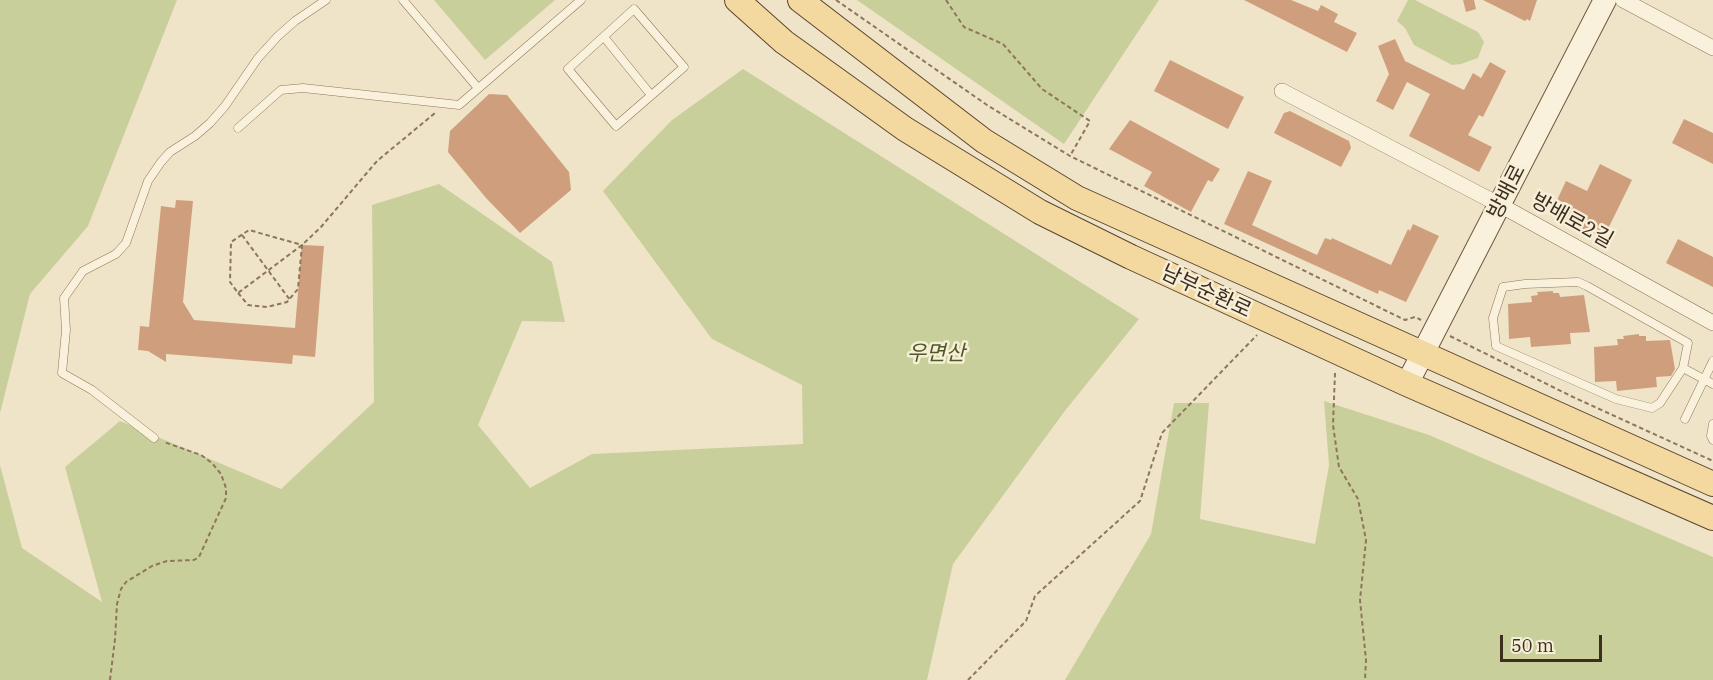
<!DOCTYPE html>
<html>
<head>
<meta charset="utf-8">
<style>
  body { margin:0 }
  #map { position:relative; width:1713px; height:680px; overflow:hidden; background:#f0e4c8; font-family:"IBM Plex Serif",serif }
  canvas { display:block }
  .scale { position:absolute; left:1500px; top:635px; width:102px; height:27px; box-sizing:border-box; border:3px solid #3d2e20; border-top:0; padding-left:8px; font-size:18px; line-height:21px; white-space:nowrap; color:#3d2e20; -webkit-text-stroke:4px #f7eed8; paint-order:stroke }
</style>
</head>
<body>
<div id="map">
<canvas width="1713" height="680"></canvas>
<div class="scale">50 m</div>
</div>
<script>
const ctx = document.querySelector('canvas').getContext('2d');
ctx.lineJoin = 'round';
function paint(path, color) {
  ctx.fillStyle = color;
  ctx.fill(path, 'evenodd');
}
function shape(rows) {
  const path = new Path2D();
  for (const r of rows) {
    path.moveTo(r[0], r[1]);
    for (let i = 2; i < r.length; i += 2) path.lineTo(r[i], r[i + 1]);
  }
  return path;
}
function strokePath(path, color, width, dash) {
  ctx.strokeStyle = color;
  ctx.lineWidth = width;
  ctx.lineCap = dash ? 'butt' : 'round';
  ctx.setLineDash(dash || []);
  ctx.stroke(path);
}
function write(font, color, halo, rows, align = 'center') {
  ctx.font = font + ' "IBM Plex Serif","Noto Sans KR",serif';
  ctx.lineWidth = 5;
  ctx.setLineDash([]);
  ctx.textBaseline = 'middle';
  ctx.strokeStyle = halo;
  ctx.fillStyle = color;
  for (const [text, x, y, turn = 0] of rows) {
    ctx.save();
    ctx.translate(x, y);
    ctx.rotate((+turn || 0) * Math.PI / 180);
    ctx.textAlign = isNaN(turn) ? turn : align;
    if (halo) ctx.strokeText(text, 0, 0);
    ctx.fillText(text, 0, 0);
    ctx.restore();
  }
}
const green = shape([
  [0,0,177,0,88,226,30,294,0,413],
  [434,0,555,0,485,60],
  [857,0,1159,0,1064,144],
  [1408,0,1415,0,1478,32,1484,42,1478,58,1461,64,1452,65,1414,45,1405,28,1397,21],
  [743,69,1139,319,1064,412,953,564,927,680,0,680,0,465,22,548,102,602,65,467,120,421,281,489,374,402,372,205,439,184,552,262,565,322,522,321,478,425,530,488,592,454,803,444,802,385,712,339,603,191,672,120],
  [1324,401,1429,435,1713,557,1713,680,1065,680,1151,534,1174,403,1209,403,1200,519,1315,544,1329,465]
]);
const building = shape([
  [1244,0,1291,0,1318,11,1321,5,1338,14,1334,22,1357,33,1347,52],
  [1463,0,1474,0,1476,9,1466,12],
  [1483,0,1537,0,1530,21,1527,19,1525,21],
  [1395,39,1405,61,1464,90,1473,73,1481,78,1490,62,1506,71,1483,117,1479,115,1468,135,1492,147,1479,172,1409,136,1430,94,1407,82,1393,110,1376,101,1389,74,1378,46],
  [1170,60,1244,97,1228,129,1154,91],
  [489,94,507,95,569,172,571,190,520,233,486,198,448,152,450,131],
  [1290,111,1349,141,1351,148,1341,167,1274,133,1284,113],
  [1684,119,1713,133,1713,164,1672,143],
  [1130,120,1220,169,1212,182,1208,180,1191,212,1144,186,1152,172,1109,149],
  [1600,164,1632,180,1603,239,1551,213,1566,181,1587,191],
  [1248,171,1272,181,1252,225,1317,255,1325,238,1331,240,1332,238,1391,265,1408,229,1410,231,1413,224,1439,236,1406,302,1379,290,1378,294,1224,224],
  [176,200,193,201,183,302,194,320,295,328,302,245,324,246,315,357,293,355,292,364,166,354,166,362,148,351,138,350,140,326,149,327,161,206,175,208],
  [1678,239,1713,257,1713,287,1666,263],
  [1553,291,1553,293,1559,293,1560,297,1584,295,1590,332,1570,333,1571,344,1531,347,1530,337,1509,339,1508,304,1532,302,1531,296,1538,295,1537,292],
  [1639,334,1639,336,1646,336,1646,341,1670,340,1675,369,1671,376,1656,377,1657,387,1617,391,1616,381,1595,382,1594,347,1618,345,1617,339,1624,339,1623,336]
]);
const path = shape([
  [836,0,987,105,1070,156,1405,320,1415,317,1421,320],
  [946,0,964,27,1003,44,1042,89,1090,121,1070,156],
  [242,235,290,300],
  [238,293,248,305,267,307,287,302,298,289,302,245,249,230,231,242,230,282,238,293,302,245,321,227,377,161,435,113],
  [1450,336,1573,397,1713,461],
  [1335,373,1333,425,1339,467,1358,499,1366,540,1360,600,1366,660,1365,680],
  [110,680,115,639,117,604,121,589,126,582,152,566,167,561,194,560,199,557,226,498,226,488,221,474,212,463,201,455,164,442],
  [968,680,1026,621,1035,596,1140,501,1162,433,1257,335]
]);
const lane = shape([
  [403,0,478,88],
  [634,9,684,67,616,126,568,69,634,9],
  [604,37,651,95],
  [238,128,281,90,303,88,459,105,581,0],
  [1683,368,1660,403,1652,408,1616,399,1496,346,1493,318,1503,287,1525,284,1578,282,1587,286,1688,343,1683,368,1713,384],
  [1685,419,1713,361],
  [1713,424,1711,436,1713,440],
  [154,438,92,390,62,373,66,330,64,298,83,271,116,254,126,243,148,181,161,162,170,152,195,136,210,123,225,106,258,58,278,36,295,21,326,0]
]);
const street = shape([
  [1623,0,1713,48],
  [1282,91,1500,205,1713,323]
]);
const secondary = shape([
  [1407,384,1605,0]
]);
const primary = shape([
  [737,0,784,42,905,129,1040,212,1131,257,1407,384,1713,518],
  [800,0,984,141,1077,198,1713,484]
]);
const streetNames = [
  ["방배로",1507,192,-63],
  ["방배로2길",1572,221,29],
  ["남부순환로",1206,292,25]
];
const parkNames = [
  ["우면산",936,354]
];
paint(green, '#c9cf9b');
paint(building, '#cf9f7d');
strokePath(lane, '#8d765c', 9);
strokePath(street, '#8d765c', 16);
strokePath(secondary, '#6f573f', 24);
strokePath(primary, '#5b4430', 26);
strokePath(path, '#8d765c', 2, [4.5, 3]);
strokePath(lane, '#faf1dc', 8);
strokePath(street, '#faf1dc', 15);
strokePath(secondary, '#faf1dc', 22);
strokePath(primary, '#f3d9a0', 24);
write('21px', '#3d2e20', '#f7eed8', streetNames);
write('italic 21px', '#4d5a26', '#f7eed8', parkNames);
</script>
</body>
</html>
